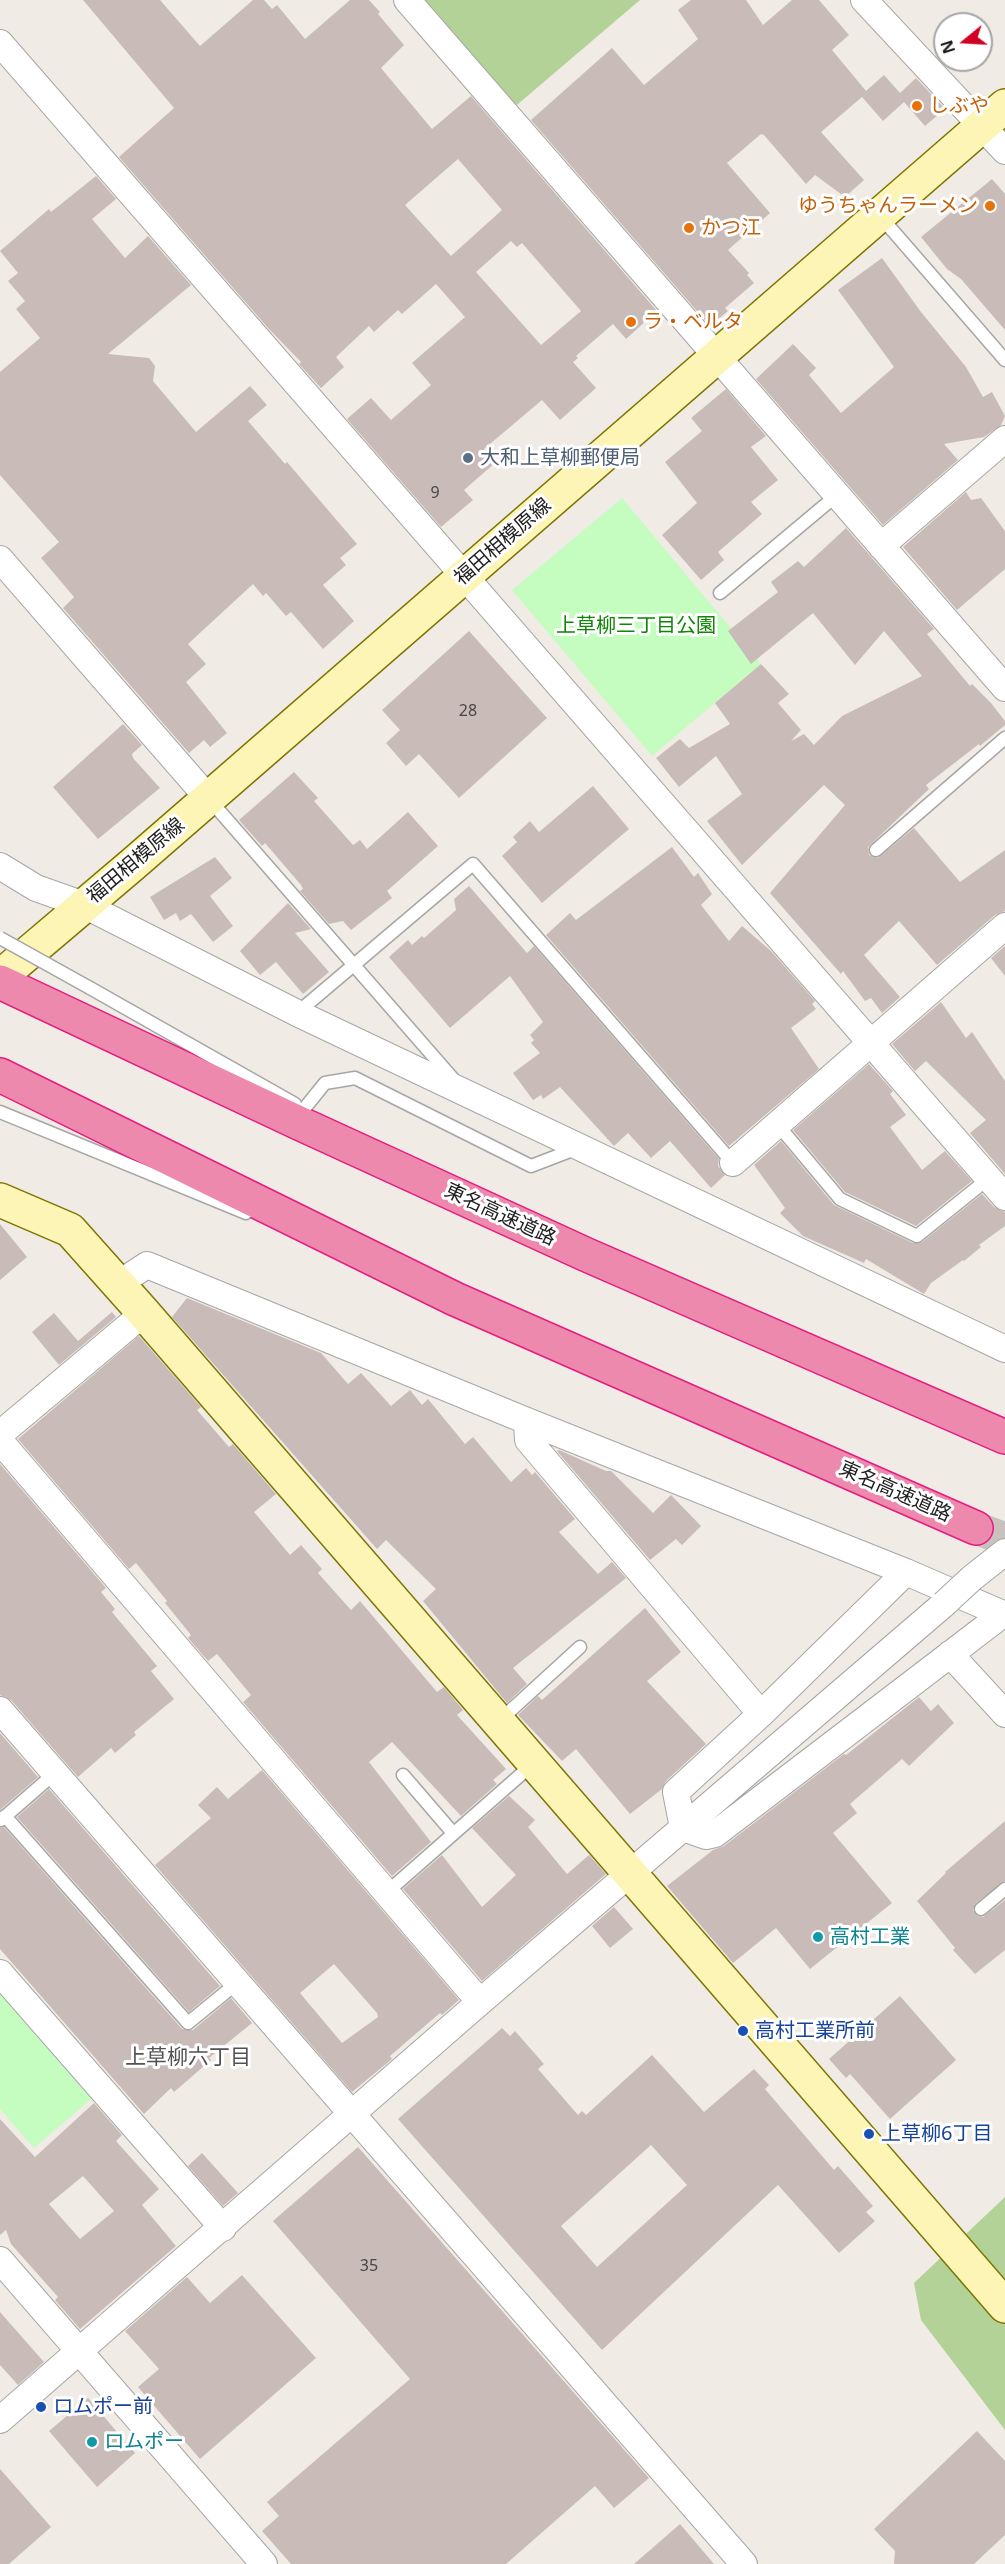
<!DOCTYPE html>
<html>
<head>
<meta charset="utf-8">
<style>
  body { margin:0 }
  #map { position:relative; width:1005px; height:2564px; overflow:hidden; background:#f1ebe5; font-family:"Noto Sans",sans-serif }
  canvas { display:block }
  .north { position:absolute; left:933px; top:12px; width:60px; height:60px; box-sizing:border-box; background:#fff; border:2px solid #a5a5a5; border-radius:50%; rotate:252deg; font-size:16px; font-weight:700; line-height:24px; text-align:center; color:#1f1f1f }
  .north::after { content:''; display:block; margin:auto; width:21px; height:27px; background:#cf0023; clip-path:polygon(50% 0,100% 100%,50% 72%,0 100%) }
</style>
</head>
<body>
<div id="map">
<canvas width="1005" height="2564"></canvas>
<div class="north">N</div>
</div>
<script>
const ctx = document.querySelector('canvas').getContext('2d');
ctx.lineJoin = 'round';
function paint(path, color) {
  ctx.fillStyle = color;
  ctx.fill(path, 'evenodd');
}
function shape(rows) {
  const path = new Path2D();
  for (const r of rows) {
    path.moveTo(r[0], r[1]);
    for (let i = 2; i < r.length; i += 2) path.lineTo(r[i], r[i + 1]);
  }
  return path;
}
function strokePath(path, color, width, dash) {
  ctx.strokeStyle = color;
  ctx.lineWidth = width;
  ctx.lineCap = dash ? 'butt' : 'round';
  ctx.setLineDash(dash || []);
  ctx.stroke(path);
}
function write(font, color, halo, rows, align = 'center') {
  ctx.font = font + ' "Noto Sans","Noto Sans JP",sans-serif';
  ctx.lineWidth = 6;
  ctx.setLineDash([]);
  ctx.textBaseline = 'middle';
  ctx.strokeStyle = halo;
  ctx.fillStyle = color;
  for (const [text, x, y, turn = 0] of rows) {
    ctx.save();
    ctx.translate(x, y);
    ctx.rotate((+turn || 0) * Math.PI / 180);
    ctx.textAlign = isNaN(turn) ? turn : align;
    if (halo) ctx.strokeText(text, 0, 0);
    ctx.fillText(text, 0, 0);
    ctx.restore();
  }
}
const forest = shape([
  [418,0,640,0,511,110],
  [1005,2197,1005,2430,921,2320,914,2283]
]);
const park = shape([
  [622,498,761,664,652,756,512,590],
  [0,1988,95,2096,34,2148,0,2109]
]);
const building = shape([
  [83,0,160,0,200,46,253,0,264,0,272,9,277,5,305,39,350,0,369,0,380,12,378,14,404,45,381,68,432,129,471,96,657,311,626,339,613,324,576,356,578,358,573,362,596,388,560,420,542,400,484,449,495,463,464,490,473,500,441,527,347,419,371,398,391,420,431,385,412,363,465,317,436,284,402,314,398,310,374,332,369,326,336,357,344,367,321,388,299,364,301,362,268,328,119,157,174,108],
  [458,159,502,210,451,256,405,205],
  [511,241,517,247,522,243,581,311,541,345,476,272],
  [691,0,746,0,763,25,792,0,819,0,849,35,832,50,866,91,884,75,900,93,916,78,945,109,925,126,904,102,883,121,862,97,821,132,864,180,845,197,815,175,806,184,764,135,761,134,727,163,770,213,728,250,749,273,747,275,754,283,725,308,728,311,710,326,531,120,612,48,644,85,698,39,678,10],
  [96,176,116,199,92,219,125,258,148,236,191,285,108,354,149,358,155,366,153,381,196,432,250,386,267,405,248,421,285,464,287,462,357,544,340,558,346,565,323,585,354,621,323,649,291,612,286,616,266,593,263,596,253,584,188,644,206,664,186,682,227,733,210,747,204,740,189,753,63,608,74,597,41,558,59,542,0,475,0,372,40,338,16,309,25,301,8,281,18,273,0,251,49,209,51,212],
  [992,179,1005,194,1005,330,961,279,947,269,921,237],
  [882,258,921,312,966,367,983,397,992,392,1005,416,1001,425,984,437,944,444,958,460,883,525,756,379,793,344,816,368,809,375,841,413,894,367,838,290],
  [726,389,766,436,751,447,778,480,751,502,762,514,718,552,724,560,701,580,662,535,697,503,665,462,702,431,691,418],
  [966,492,971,500,981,498,1005,531,1005,569,957,610,903,547],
  [846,528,934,629,927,634,970,686,972,684,991,703,1005,721,1005,725,980,746,979,744,926,785,929,789,868,847,869,855,878,858,914,828,960,882,1005,850,1005,911,995,915,937,965,899,921,864,955,900,997,882,1013,871,998,865,1001,843,971,841,974,770,893,845,805,824,785,742,865,707,821,742,794,716,756,679,787,656,758,680,739,689,748,730,724,715,703,761,664,789,694,778,703,801,730,791,741,804,734,814,745,842,716,922,676,884,631,855,665,813,613,751,664,728,631,778,592,771,582,798,561,804,567],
  [469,631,547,718,459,798,419,754,406,766,386,743,400,730,382,710],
  [123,724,142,745,132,754,133,758,160,788,98,839,53,787],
  [294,772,318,798,314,801,353,845,360,840,367,849,408,812,438,846,387,891,392,898,351,930,343,921,329,924,300,891,303,889,301,885,265,843,262,846,239,820],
  [593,786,629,829,542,903,502,856,517,842,513,837,530,821,539,832],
  [672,847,694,877,698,873,712,894,701,905,729,941,742,926,771,951,815,1001,812,1004,816,1009,791,1028,819,1069,729,1146,546,935,570,913,576,920],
  [215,857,232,878,210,896,233,926,213,942,191,914,180,921,176,913,164,920,150,897],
  [469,886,527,953,534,946,719,1159,718,1166,725,1175,711,1188,670,1141,651,1158,628,1133,614,1146,560,1087,543,1099,541,1095,533,1100,513,1073,540,1053,531,1043,534,1040,530,1035,543,1022,510,976,450,1028,389,957,408,940,412,945,422,936,424,938,456,910,454,899],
  [288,903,311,929,295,933,329,972,303,994,276,962,260,975,240,951],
  [1005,946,1005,976,991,958],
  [941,1002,966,1038,972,1032,1005,1081,1005,1174,970,1133,986,1120,926,1061,915,1071,892,1044],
  [869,1064,893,1091,890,1094,906,1115,890,1127,922,1170,945,1151,972,1181,916,1226,845,1192,793,1130],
  [781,1141,834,1205,913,1243,922,1242,982,1194,994,1207,1005,1212,1005,1226,979,1245,981,1247,964,1261,963,1260,931,1283,924,1294,866,1259,864,1263,803,1236,780,1213,785,1208,754,1165],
  [0,1224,27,1257,0,1280],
  [187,1298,321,1353,348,1384,361,1373,391,1406,410,1390,422,1405,428,1399,465,1444,473,1437,511,1482,526,1468,532,1475,535,1472,575,1519,559,1532,598,1574,612,1562,626,1578,513,1668,527,1684,507,1703,423,1601,436,1589,386,1540,377,1549,172,1317],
  [112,1312,116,1317,59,1365,32,1332,54,1313,78,1341],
  [139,1336,201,1407,197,1410,229,1447,233,1444,276,1494,254,1512,290,1555,301,1545,322,1569,318,1573,351,1610,360,1601,437,1692,444,1687,463,1710,457,1715,506,1769,493,1780,497,1784,461,1816,392,1742,369,1762,431,1842,392,1876,243,1702,251,1695,217,1654,208,1661,188,1638,191,1635,165,1603,167,1601,136,1563,129,1569,18,1439],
  [559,1450,606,1471,611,1471,653,1513,671,1495,701,1526,682,1545,676,1539,650,1560,557,1451],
  [0,1464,106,1588,101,1592,115,1609,112,1612,157,1666,151,1671,174,1699,134,1732,136,1735,115,1753,111,1748,78,1777,11,1700,0,1695],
  [645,1608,681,1652,647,1681,706,1744,666,1781,662,1789,630,1814,576,1749,562,1761,518,1715,538,1696,542,1700],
  [919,1697,931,1711,938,1704,954,1723,909,1766,902,1759,850,1804,857,1813,833,1833,892,1903,810,1969,776,1928,733,1963,667,1886,713,1850,724,1846,844,1754,846,1755],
  [0,1733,38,1777,0,1810],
  [262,1770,459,2000,442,2015,440,2013,390,2056,392,2059,352,2092,155,1865,211,1818,198,1805,217,1787,228,1799],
  [334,1964,377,2013,378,2017,342,2043,300,1993],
  [49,1789,220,1986,189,2012,17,1817],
  [509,1796,535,1820,528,1827,567,1874,589,1855,606,1874,482,1981,403,1889,442,1855,482,1907,516,1875,472,1828],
  [1005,1821,1005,1881,976,1903,973,1910,978,1916,983,1917,1005,1900,1005,1950,975,1974,953,1950,955,1948,917,1901,946,1873,945,1872],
  [4,1827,182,2029,193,2030,231,1998,252,2023,209,2058,211,2060,174,2092,171,2088,144,2114,0,1949,0,1828],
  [614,1907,633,1929,610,1948,592,1926],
  [900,1996,956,2060,890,2119,850,2074,846,2078,829,2059],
  [502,2028,510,2036,515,2031,544,2064,538,2069,578,2115,582,2111,586,2115,652,2055,704,2112,754,2069,769,2085,765,2089,834,2170,838,2166,873,2206,866,2212,875,2221,839,2253,778,2185,602,2350,398,2119],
  [651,2145,687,2185,597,2267,561,2226],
  [94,2103,122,2135,116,2141,159,2189,142,2205,176,2246,80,2329,55,2300,58,2297,11,2244,6,2230,0,2235,0,2119,35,2157],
  [83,2176,114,2211,80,2239,49,2204],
  [358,2147,649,2478,614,2508,595,2486,506,2564,291,2564,262,2531,279,2516,267,2502,410,2379,273,2221],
  [202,2153,238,2193,223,2206,188,2166],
  [242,2275,316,2358,200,2459,138,2387,159,2369,125,2331,187,2277,210,2303],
  [0,2312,44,2362,18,2385,0,2365],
  [88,2398,135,2453,97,2487,49,2431],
  [977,2431,1005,2461,1005,2535,974,2564,894,2564,895,2551,874,2529],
  [0,2469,51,2527,9,2564,0,2564],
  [680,2524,714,2564,634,2564]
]);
const highwayTunnel = shape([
  [976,1528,1005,1539]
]);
const lane = shape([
  [880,216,1005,360],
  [720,593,837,495],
  [209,799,454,1080],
  [876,850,1005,738],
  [90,988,295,1104],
  [297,1013,473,864,733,1163],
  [304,1109,325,1083,355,1078,531,1166,578,1148],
  [0,1112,246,1213],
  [778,1125,840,1199,917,1236,989,1178],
  [499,1721,580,1647],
  [403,1775,453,1833],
  [5,1816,188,2023,237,1983],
  [1,1820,55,1773],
  [386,1893,534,1763],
  [981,1909,1005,1889]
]);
const street = shape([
  [407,0,1005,688],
  [864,0,1005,151],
  [0,43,1005,1197],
  [881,546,1005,439],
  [0,559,208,798],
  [0,866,36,888,84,905,297,1013,1005,1349],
  [733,1163,1005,926],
  [118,1284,147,1265,527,1421,906,1572,1005,1615],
  [527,1421,528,1440,761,1714],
  [0,1434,144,1313],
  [0,1441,480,2002],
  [972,1578,1005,1552],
  [950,1654,1005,1714],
  [0,1710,744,2564],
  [683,1828,706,1836,715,1834,1003,1614],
  [683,1828,676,1792,761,1714,906,1572],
  [0,1973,223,2228],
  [0,2260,264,2564],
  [0,2420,480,2002,944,1604]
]);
const secondary = shape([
  [0,977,132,865,1005,106],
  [0,1200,70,1230,144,1313,1005,2306]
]);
const highway = shape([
  [0,982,299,1123,587,1255,1005,1437],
  [0,1075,455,1299,976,1528]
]);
const laneBridge = shape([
  [0,938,90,988]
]);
const streetBridge = shape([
  [944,1604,972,1578]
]);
const markers = [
  [917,106,6,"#e8710a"],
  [990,206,6,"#e8710a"],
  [689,228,6,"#e8710a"],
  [631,322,6,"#e8710a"],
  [468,458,6,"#5c6f8a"],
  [818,1937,6,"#0f9aa8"],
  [743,2031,6,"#1a4fb4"],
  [869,2134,6,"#1a4fb4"],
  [41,2407,6,"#1a4fb4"],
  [92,2442,6,"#0f9aa8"]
];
const numberNames = [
  ["9",435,493],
  ["28",468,711],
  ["35",369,2266]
];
const foodNames = [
  ["しぶや",929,106],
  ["ゆうちゃんラーメン",978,206,"right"],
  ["かつ江",701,228],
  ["ラ・ベルタ",643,322]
];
const serviceNames = [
  ["大和上草柳郵便局",480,458]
];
const streetNames = [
  ["福田相模原線",503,542,-41],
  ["福田相模原線",136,861,-40],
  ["東名高速道路",500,1215,25],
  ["東名高速道路",895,1492,24]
];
const parkNames = [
  ["上草柳三丁目公園",636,626]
];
const cultureNames = [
  ["高村工業",830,1937],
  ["ロムポー",104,2442]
];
const transitNames = [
  ["高村工業所前",755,2031],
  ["上草柳6丁目",881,2134],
  ["ロムポー前",53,2407]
];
const neighbourhoodNames = [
  ["上草柳六丁目",188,2058]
];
paint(forest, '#b3d297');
paint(park, '#c5fdc0');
paint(building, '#c9bcb8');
strokePath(highwayTunnel, '#c7c2bd', 33, [33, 16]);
strokePath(lane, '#a6a6a6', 15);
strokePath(street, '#a6a6a6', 28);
strokePath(secondary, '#7d7500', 36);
strokePath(highway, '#e61b83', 36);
strokePath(lane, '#fff', 12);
strokePath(street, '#fff', 26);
strokePath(secondary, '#fdf5b6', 33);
strokePath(highway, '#ec89ac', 33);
strokePath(laneBridge, '#a6a6a6', 15, []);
strokePath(streetBridge, '#a6a6a6', 28, []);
strokePath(laneBridge, '#fff', 12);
strokePath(streetBridge, '#fff', 26);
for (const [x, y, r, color] of markers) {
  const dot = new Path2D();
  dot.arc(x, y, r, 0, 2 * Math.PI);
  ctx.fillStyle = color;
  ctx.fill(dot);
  strokePath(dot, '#fff', 2);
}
write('16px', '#4a4645', null, numberNames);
write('20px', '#c56008', '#fff', foodNames, 'left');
write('20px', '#4e5e75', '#fff', serviceNames, 'left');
write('20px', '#1f1f1f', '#fff', streetNames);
write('20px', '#108605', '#fff', parkNames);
write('20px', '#0d838f', '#fff', cultureNames, 'left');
write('20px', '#164399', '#fff', transitNames, 'left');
write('21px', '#525252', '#fff', neighbourhoodNames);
</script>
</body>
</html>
